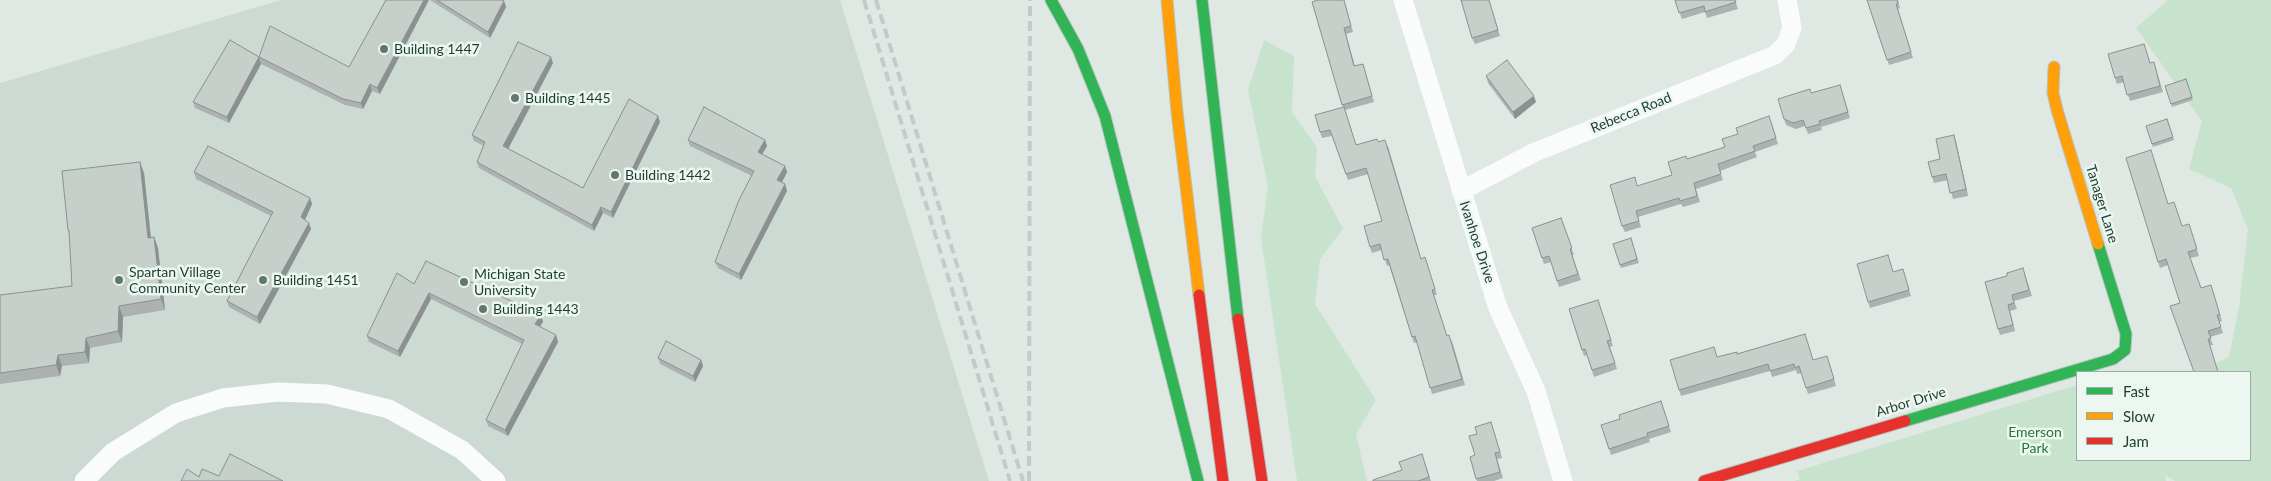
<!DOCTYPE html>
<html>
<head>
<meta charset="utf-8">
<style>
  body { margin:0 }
  #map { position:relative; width:2271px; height:481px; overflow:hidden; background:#e0e8e4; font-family:Lato,sans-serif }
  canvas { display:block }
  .legend { position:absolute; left:2076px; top:371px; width:175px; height:90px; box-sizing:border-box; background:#edf7f1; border:1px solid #9aaca4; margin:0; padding:6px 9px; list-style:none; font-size:15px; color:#1d3c30 }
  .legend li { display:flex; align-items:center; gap:10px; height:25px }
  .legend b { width:25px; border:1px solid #9aaca4 }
</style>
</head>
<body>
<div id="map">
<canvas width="2271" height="481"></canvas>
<ul class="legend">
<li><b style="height:6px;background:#30b455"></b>Fast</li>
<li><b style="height:6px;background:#ff9f0a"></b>Slow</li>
<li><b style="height:6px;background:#e5322d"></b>Jam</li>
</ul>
</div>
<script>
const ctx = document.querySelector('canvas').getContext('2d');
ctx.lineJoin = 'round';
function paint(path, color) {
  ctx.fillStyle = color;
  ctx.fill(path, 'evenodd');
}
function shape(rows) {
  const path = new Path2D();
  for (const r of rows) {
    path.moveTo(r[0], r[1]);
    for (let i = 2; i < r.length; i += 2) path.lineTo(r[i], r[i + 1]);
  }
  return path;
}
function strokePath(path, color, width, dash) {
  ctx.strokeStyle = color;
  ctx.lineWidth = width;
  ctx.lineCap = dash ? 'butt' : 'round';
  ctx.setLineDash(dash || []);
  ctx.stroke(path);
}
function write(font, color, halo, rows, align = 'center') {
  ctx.font = font + ' Lato,sans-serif';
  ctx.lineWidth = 5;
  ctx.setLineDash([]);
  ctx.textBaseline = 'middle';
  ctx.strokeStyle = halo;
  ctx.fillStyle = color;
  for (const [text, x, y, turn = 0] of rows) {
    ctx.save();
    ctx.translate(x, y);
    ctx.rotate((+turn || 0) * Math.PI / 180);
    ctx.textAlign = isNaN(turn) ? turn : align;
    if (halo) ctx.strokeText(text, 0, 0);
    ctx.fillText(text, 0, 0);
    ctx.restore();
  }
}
const built = shape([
  [281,0,840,0,989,481,0,481,0,83]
]);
const green = shape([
  [2168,0,2271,0,2271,481,2175,481,2165,475,2166,481,1794,481,1800,479,1797,471,2077,385,2077,460,2250,460,2250,372,2196,372,2229,357,2239,307,2248,229,2231,188,2189,169,2202,121,2136,28],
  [1264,40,1294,56,1292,112,1317,147,1315,176,1343,229,1320,259,1315,304,1376,400,1356,434,1367,481,1297,481,1261,238,1268,186,1248,90]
]);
const street = shape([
  [1403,0,1498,308,1536,391,1563,481],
  [1461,191,1533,153,1775,55,1786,44,1792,28,1787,0],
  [84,481,113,452,176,413,223,398,278,392,327,394,389,409,462,450,496,481]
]);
const fast = shape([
  [1051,0,1078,49,1105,116,1198,481],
  [1202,0,1238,319],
  [1905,421,2113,359,2125,350,2126,334,2098,244]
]);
const slow = shape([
  [1167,0,1177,112,1199,295],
  [2054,67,2053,93,2057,110,2098,244]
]);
const jam = shape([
  [1199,295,1223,481],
  [1238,319,1262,481],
  [1704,481,1905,421]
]);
const rail = shape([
  [864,0,1010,481],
  [876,0,1023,481],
  [1029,481,1030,0]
]);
const wall = shape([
  [386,0,380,94,372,91,363,109,345,105,261,64,229,123,195,108,193,102,259,57,349,67],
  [430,0,502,0,504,1,506,7,490,38],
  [1344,0,1353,32,1346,34,1355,66,1363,64,1374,102,1345,110,1356,145,1378,142,1388,146,1421,259,1427,263,1437,295,1434,295,1447,336,1452,341,1465,385,1432,394,1417,342,1414,343,1412,337,1389,265,1387,266,1382,250,1372,253,1370,247,1382,221,1368,174,1348,180,1332,136,1322,138,1320,132,1343,107,1312,2],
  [1489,0,1500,36,1475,44,1472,38],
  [1675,0,1735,0,1738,9,1707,18,1705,12,1682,19],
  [1867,0,1898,0,1900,8,1898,9,1913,58,1889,65],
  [2146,50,2150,63,2154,62,2163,92,2130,101,2124,82,2117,84,2115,78],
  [553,63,508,149,583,188,658,116,660,122,613,218,603,213,594,231,479,168,477,162,484,146,474,141,472,135],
  [1486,76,1536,102,1515,119,1488,83],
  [2186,79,2193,100,2172,107,2165,86],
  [1840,85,1850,118,1821,127,1822,130,1808,134,1805,126,1796,129,1786,125,1784,119,1811,93],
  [1769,116,1778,144,1755,152,1757,157,1720,171,1723,180,1696,189,1700,202,1683,207,1681,204,1638,217,1641,227,1625,232,1622,226,1637,186,1672,175,1687,159,1725,147,1738,134],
  [2167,119,2174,140,2153,147,2152,144],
  [1954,135,1956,142,1968,196,1953,199,1948,180,1934,183,1932,177,1940,159],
  [688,140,765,140,767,146,762,154,785,166,787,172,782,182,785,184,787,191,741,280,718,268,715,262,752,176,690,146],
  [194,172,310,198,312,204,305,220,311,229,260,324,229,307,227,301,271,216,196,179],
  [144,173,151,238,154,237,158,248,165,310,123,317,122,342,90,348,89,363,62,366,60,376,0,384,0,295,72,286,70,235,68,230],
  [2169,204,2182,226,2191,231,2199,256,2190,258,2201,288,2211,285,2222,321,2219,322,2223,333,2210,337,2213,345,2210,345,2180,303,2168,265,2160,268,2158,262],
  [1561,218,1574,255,1572,255,1581,280,1559,287,1551,262,1544,264,1532,228],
  [1631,238,1639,263,1621,268,1613,244],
  [1890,261,1893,272,1905,276,1911,296,1870,308,1868,302],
  [2023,268,2032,296,2014,301,2017,309,2010,311,2015,331,2000,335,1998,329,2007,276],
  [414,284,541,315,543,322,539,327,556,335,558,342,508,436,488,426,486,420,522,344,431,299,400,357,369,342,367,336],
  [1598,300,1613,346,1610,347,1617,369,1594,377,1587,355,1584,356,1569,309],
  [1805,334,1813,359,1829,362,1836,386,1808,394,1801,373,1797,374,1796,370,1772,377,1770,371,1681,396,1679,390,1717,357,1737,354],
  [658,358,701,360,703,366,695,382,660,364],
  [1661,401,1671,432,1649,439,1650,442,1611,455,1601,425,1620,419],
  [1493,429,1502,458,1497,459,1503,478,1494,481,1477,481,1470,457,1475,455],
  [1422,454,1431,481,1373,481,1402,470]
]);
const shadedWall = shape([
  [424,0,429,0,380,94,377,88],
  [504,1,506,7,490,38,488,32],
  [259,57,261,64,229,123,227,117],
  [551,57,553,63,506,153,503,146],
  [370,84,372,91,363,109,361,103],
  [1534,96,1536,102,1515,119,1513,112],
  [658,116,660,122,613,218,611,212],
  [1954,135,1956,142,1968,196,1966,189],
  [765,140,767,146,760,158,758,152],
  [140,162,144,173,152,249,148,238],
  [785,166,787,172,780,186,777,180],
  [785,184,787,191,741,280,739,274],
  [310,198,312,204,303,224,301,217],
  [601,207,603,213,594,231,592,225],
  [309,223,311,229,260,324,257,317],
  [154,237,158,248,165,310,161,299],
  [429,293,431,299,400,357,398,351],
  [119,306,123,317,122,342,118,331],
  [541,315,543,322,537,331,535,324],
  [556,335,558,342,508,436,505,430],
  [86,338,90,348,89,363,85,352],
  [58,355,62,366,60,376,56,365],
  [701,360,703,366,695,382,693,376]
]);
const building = shape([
  [386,0,424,0,377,88,370,84,361,103,343,99,259,57,270,26,349,67,386,0],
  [437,0,502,0,504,1,488,32,437,0],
  [1317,0,1344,0,1351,26,1344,28,1354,66,1363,64,1372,96,1342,105,1312,2,1317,0],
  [1461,0,1489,0,1498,30,1472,38,1461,0],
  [1675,0,1735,0,1736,2,1705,12,1704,6,1679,13,1675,0],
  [1867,0,1897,0,1898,3,1896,4,1911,52,1887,60,1867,0],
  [230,40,259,57,227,117,193,102,230,40],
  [518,42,551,57,503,146,583,188,629,99,658,116,611,212,601,207,592,225,477,162,485,142,472,135,518,42],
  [2144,44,2150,63,2154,62,2160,86,2127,95,2122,76,2115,78,2108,54,2144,44],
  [1507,60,1534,96,1513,112,1486,76,1507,60],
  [2186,79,2192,97,2171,104,2165,86,2186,79],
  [1840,85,1848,112,1819,121,1820,124,1806,128,1803,120,1793,123,1784,119,1778,99,1810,89,1811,93,1840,85],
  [704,107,765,140,758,152,785,166,777,180,785,184,739,274,715,262,739,200,754,171,688,140,704,107],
  [1344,107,1356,145,1377,139,1378,142,1385,140,1421,259,1425,257,1435,289,1432,290,1447,336,1449,335,1462,379,1430,388,1415,336,1412,337,1388,259,1384,260,1380,244,1370,247,1364,226,1382,221,1366,168,1346,174,1330,130,1320,132,1315,115,1344,107],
  [1769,116,1776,138,1753,146,1755,151,1718,164,1721,174,1694,183,1697,196,1680,201,1679,198,1636,211,1639,221,1622,226,1610,185,1635,177,1637,186,1672,175,1668,162,1686,156,1687,159,1725,147,1722,139,1738,134,1736,128,1769,116],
  [2167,119,2173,137,2152,144,2146,126,2167,119],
  [1954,135,1966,189,1950,193,1946,174,1932,177,1928,162,1940,159,1936,139,1954,135],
  [208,146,310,198,301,217,309,223,257,317,227,301,273,212,194,172,208,146],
  [2151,150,2168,204,2174,202,2182,226,2189,224,2197,249,2188,252,2201,288,2211,285,2220,315,2217,315,2221,327,2208,331,2211,338,2208,339,2218,372,2194,372,2170,306,2180,303,2166,259,2158,262,2126,158,2151,150],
  [140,162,148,238,154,237,161,299,119,306,118,331,86,338,85,352,58,355,56,365,0,373,0,295,72,286,69,230,68,230,62,171,140,162],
  [1561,218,1572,248,1570,249,1578,274,1557,281,1549,256,1542,258,1532,228,1561,218],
  [1631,238,1637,259,1620,265,1613,244,1631,238],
  [1888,255,1893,272,1903,269,1909,290,1868,302,1857,264,1888,255],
  [426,261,541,315,535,324,556,335,505,430,486,420,524,340,429,293,398,351,367,336,397,273,414,284,426,261],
  [2023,268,2029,290,2012,295,2014,303,2008,305,2013,325,1998,329,1985,282,2007,276,2007,273,2023,268],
  [1598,300,1611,340,1607,341,1615,363,1592,370,1585,349,1582,350,1569,309,1598,300],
  [1805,334,1813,360,1827,356,1834,379,1806,388,1799,366,1795,368,1794,364,1770,371,1768,364,1679,390,1670,360,1714,347,1717,357,1737,352,1737,354,1805,334],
  [666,341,701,360,693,376,658,358,666,341],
  [1661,401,1669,426,1647,433,1648,436,1609,449,1601,425,1620,419,1619,415,1661,401],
  [1491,422,1500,452,1495,453,1500,472,1476,479,1470,457,1475,455,1469,436,1477,434,1475,427,1491,422],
  [230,454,283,481,181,481,187,469,199,477,202,469,219,476,230,454],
  [1422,454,1429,477,1418,481,1373,481,1373,480,1402,470,1399,462,1422,454]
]);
const markers = [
  [384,49,5,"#61786f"],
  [515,98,5,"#61786f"],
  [615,175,5,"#61786f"],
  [119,280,5,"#61786f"],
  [263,280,5,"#61786f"],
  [464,282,5,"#61786f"],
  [483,309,5,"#61786f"]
];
const poiNames = [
  ["Building 1447",394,49],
  ["Building 1445",525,98],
  ["Building 1442",625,175],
  ["Spartan Village",129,272],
  ["Community Center",129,288],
  ["Michigan State",474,274],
  ["University",474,290],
  ["Building 1451",273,280],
  ["Building 1443",493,309]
];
const streetNames = [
  ["Rebecca Road",1631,113,-22],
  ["Tanager Lane",2102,204,73],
  ["Ivanhoe Drive",1477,242,72],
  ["Arbor Drive",1911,402,-17]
];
const parkNames = [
  ["Emerson",2035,432],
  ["Park",2035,448]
];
paint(built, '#cddad3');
paint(green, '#c7e3cd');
strokePath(fast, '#b9c5bf', 13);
strokePath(slow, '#b9c5bf', 13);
strokePath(jam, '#b9c5bf', 13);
strokePath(street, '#fafcfb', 19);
strokePath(fast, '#30b455', 11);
strokePath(slow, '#ff9f0a', 11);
strokePath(jam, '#e5322d', 11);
strokePath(rail, '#c5cac8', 4, [10, 5]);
paint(wall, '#abb2af');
paint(shadedWall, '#8b918e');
paint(building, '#c7cfcb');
strokePath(building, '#8b918e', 1);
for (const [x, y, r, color] of markers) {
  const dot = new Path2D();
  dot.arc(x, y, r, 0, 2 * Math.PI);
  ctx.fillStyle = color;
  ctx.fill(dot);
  strokePath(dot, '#edf7f1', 2);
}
write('14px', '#1d3c30', '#edf7f1', poiNames, 'left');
write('14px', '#1d3c30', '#edf7f1', streetNames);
write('14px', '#23763b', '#edf7f1', parkNames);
</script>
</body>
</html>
